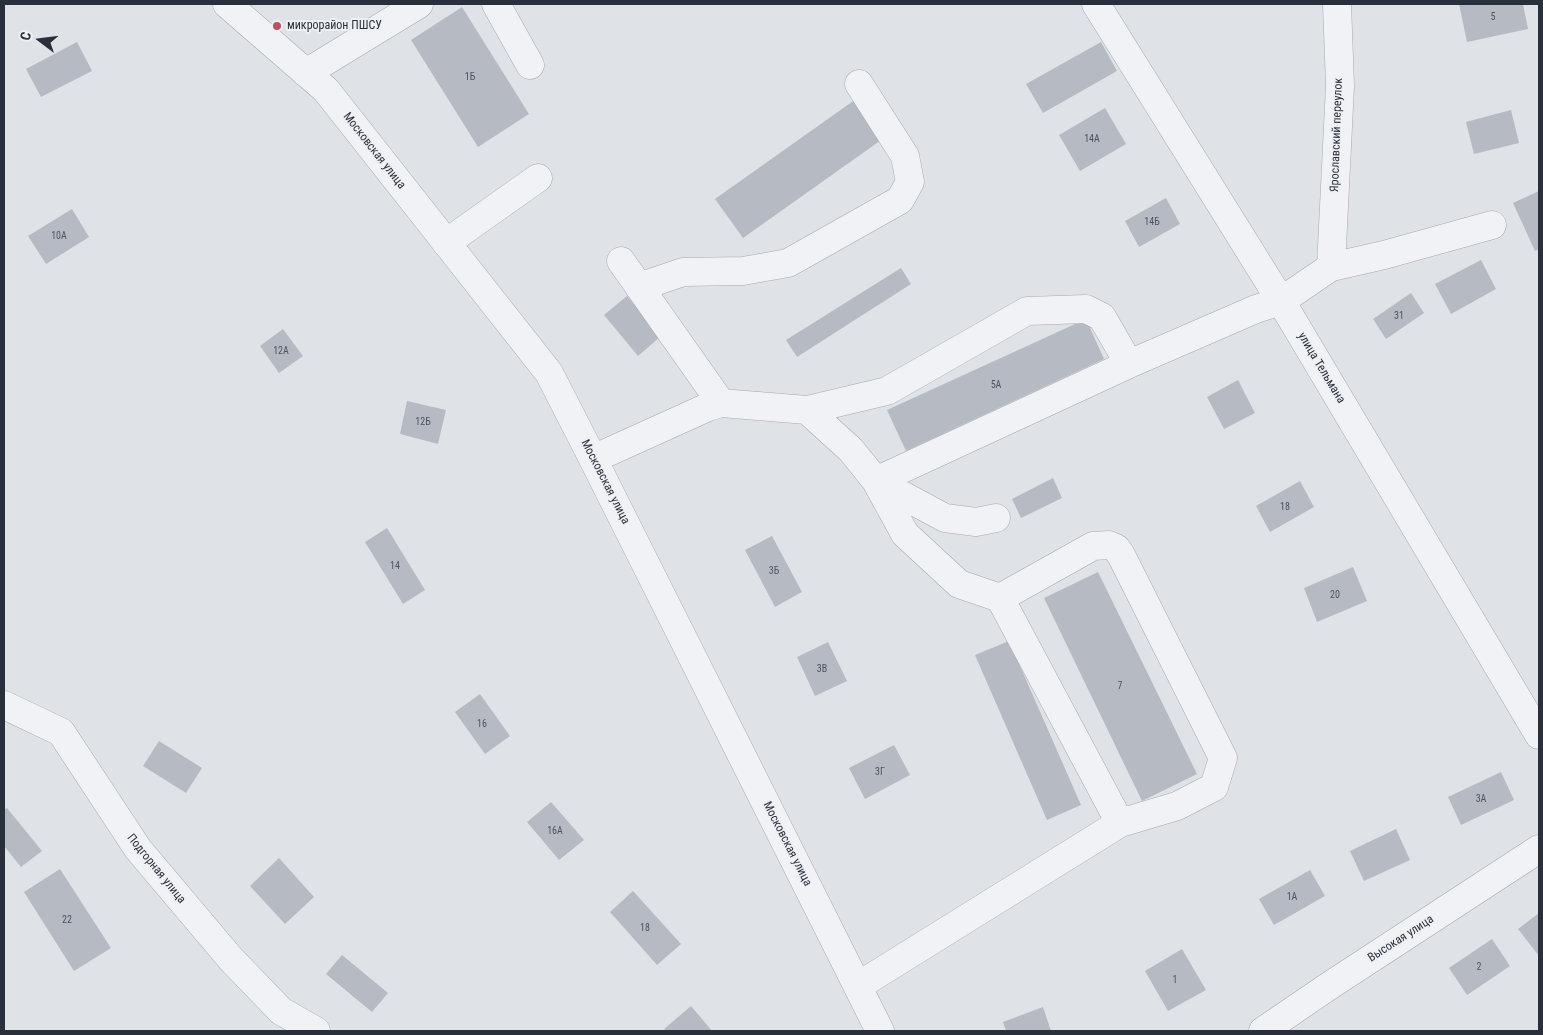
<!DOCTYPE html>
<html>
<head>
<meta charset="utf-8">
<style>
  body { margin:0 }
  #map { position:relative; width:1543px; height:1035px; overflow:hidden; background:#dfe2e6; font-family:"Roboto Condensed",sans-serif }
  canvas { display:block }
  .frame { position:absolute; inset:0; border:5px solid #29303c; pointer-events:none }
  .north { position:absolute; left:15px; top:15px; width:50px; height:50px; -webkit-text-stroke:4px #eef0f4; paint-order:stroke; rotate:285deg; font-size:14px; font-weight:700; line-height:20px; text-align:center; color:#29303c }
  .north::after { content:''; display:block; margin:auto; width:18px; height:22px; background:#29303c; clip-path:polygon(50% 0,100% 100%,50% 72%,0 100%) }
</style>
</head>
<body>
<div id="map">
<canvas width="1543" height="1035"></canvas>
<div class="frame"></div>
<div class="north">С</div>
</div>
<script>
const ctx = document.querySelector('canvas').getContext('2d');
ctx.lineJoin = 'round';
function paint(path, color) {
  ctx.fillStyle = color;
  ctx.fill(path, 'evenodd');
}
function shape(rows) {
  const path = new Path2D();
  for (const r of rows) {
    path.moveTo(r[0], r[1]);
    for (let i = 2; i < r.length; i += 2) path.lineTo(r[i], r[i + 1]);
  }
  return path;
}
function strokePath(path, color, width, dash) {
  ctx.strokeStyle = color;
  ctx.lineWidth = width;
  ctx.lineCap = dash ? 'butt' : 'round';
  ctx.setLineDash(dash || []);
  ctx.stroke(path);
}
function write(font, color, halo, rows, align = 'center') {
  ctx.font = font + ' "Roboto Condensed",sans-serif';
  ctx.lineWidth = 4;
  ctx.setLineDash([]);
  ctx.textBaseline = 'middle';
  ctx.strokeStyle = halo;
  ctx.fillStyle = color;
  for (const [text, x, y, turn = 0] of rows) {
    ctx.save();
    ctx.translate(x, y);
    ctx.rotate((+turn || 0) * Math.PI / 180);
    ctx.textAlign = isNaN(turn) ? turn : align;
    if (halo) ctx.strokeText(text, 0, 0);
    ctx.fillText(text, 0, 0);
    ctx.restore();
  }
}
const building = shape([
  [1459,4,1523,4,1528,29,1467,42],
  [462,7,529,114,478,147,411,40],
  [77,42,92,71,41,97,26,69],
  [1101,42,1117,71,1043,113,1026,84],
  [856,99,884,138,743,238,715,199],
  [1105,108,1126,144,1080,171,1059,135],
  [1511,110,1519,143,1474,154,1466,122],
  [1539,191,1539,249,1535,251,1513,203],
  [1166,198,1180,224,1139,247,1125,221],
  [72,209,89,237,46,264,28,236],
  [1481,260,1496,289,1451,314,1435,284],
  [901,268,911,284,797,357,786,340],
  [1411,293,1424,313,1386,339,1373,319],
  [627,296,661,336,638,356,604,315],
  [1086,319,1104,359,906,451,887,410],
  [283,329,303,356,279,373,260,346],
  [1238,380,1255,413,1224,429,1207,397],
  [407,401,446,410,438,444,400,434],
  [1053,478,1062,498,1021,518,1012,499],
  [1300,481,1314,507,1270,532,1256,506],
  [387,528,425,590,403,604,365,542],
  [772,536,802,592,775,607,745,550],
  [1353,567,1367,601,1317,622,1304,588],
  [1098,572,1197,774,1142,801,1044,598],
  [1009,641,1081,805,1047,820,975,655],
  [828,642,847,681,815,696,797,657],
  [480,694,510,736,485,754,455,712],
  [159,741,202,768,186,793,143,766],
  [894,745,910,775,865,799,849,768],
  [1501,772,1514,800,1461,825,1448,797],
  [551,802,584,840,559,860,527,822],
  [7,808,42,851,21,867,4,846,4,810],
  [1396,829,1410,860,1364,881,1350,851],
  [279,858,314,897,285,924,250,886],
  [60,869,111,948,74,971,24,892],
  [1310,870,1325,896,1274,925,1259,899],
  [633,891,681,944,657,965,610,912],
  [1539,913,1539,956,1518,929],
  [1492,939,1510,966,1467,995,1449,968],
  [1182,949,1206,990,1168,1011,1145,971],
  [342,955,388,993,372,1012,326,974],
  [691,1006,712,1031,666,1031,664,1029],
  [1043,1007,1051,1031,1006,1031,1003,1022]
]);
const minor = shape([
  [227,4,326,90,549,373,593,459,880,1031],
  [496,4,530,65],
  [1096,4,1281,301,1539,735],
  [306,73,419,4],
  [446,243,538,178],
  [621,261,721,403],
  [1331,267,1340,86,1337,4],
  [639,287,683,272,743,271,788,263,900,200,910,182,905,156,859,84],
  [807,410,887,391,1027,311,1086,309,1102,317,1129,364],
  [593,459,708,407,721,403,807,410,851,450,876,481,905,534,959,584,1000,598,1093,546,1109,545,1116,548,1121,555,1223,758,1214,787,1177,806,1120,823,858,986],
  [876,481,1129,364,1256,309,1281,301,1331,267,1384,255,1492,225],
  [876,481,945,518,976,522,996,518],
  [1000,598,1120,823],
  [4,705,61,732,138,849,230,958,281,1011,316,1031],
  [1263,1031,1329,986,1539,849]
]);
const markers = [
  [277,26,5,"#bf5061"]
];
const numberNames = [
  ["5",1493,17],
  ["1Б",470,77],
  ["14А",1092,139],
  ["14Б",1152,222],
  ["10А",59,236],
  ["31",1399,316],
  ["12А",281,351],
  ["5А",996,385],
  ["12Б",423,422],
  ["18",1285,507],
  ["14",395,566],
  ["3Б",774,571],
  ["20",1335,595],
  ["3В",822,669],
  ["7",1120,686],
  ["16",482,724],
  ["3Г",880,772],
  ["3А",1481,799],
  ["16А",555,831],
  ["1А",1292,897],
  ["22",67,920],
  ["18",645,928],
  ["2",1479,967],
  ["1",1175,980]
];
const poiNames = [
  ["микрорайон ПШСУ",287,26]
];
const streetNames = [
  ["Ярославский переулок",1337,135,-88],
  ["Московская улица",374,151,52],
  ["улица Тельмана",1321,368,59],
  ["Московская улица",605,482,63],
  ["Московская улица",787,844,63],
  ["Подгорная улица",156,869,51],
  ["Высокая улица",1401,939,-33]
];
paint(building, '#b6bbc3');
strokePath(minor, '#a5a9b0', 29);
strokePath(minor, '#f1f2f5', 28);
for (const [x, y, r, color] of markers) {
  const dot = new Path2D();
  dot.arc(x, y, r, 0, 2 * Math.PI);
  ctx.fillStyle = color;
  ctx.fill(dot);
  strokePath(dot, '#eef0f4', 2);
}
write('10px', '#4c535e', null, numberNames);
write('12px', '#29303c', '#eef0f4', poiNames, 'left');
write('12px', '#29303c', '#eef0f4', streetNames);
</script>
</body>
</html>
